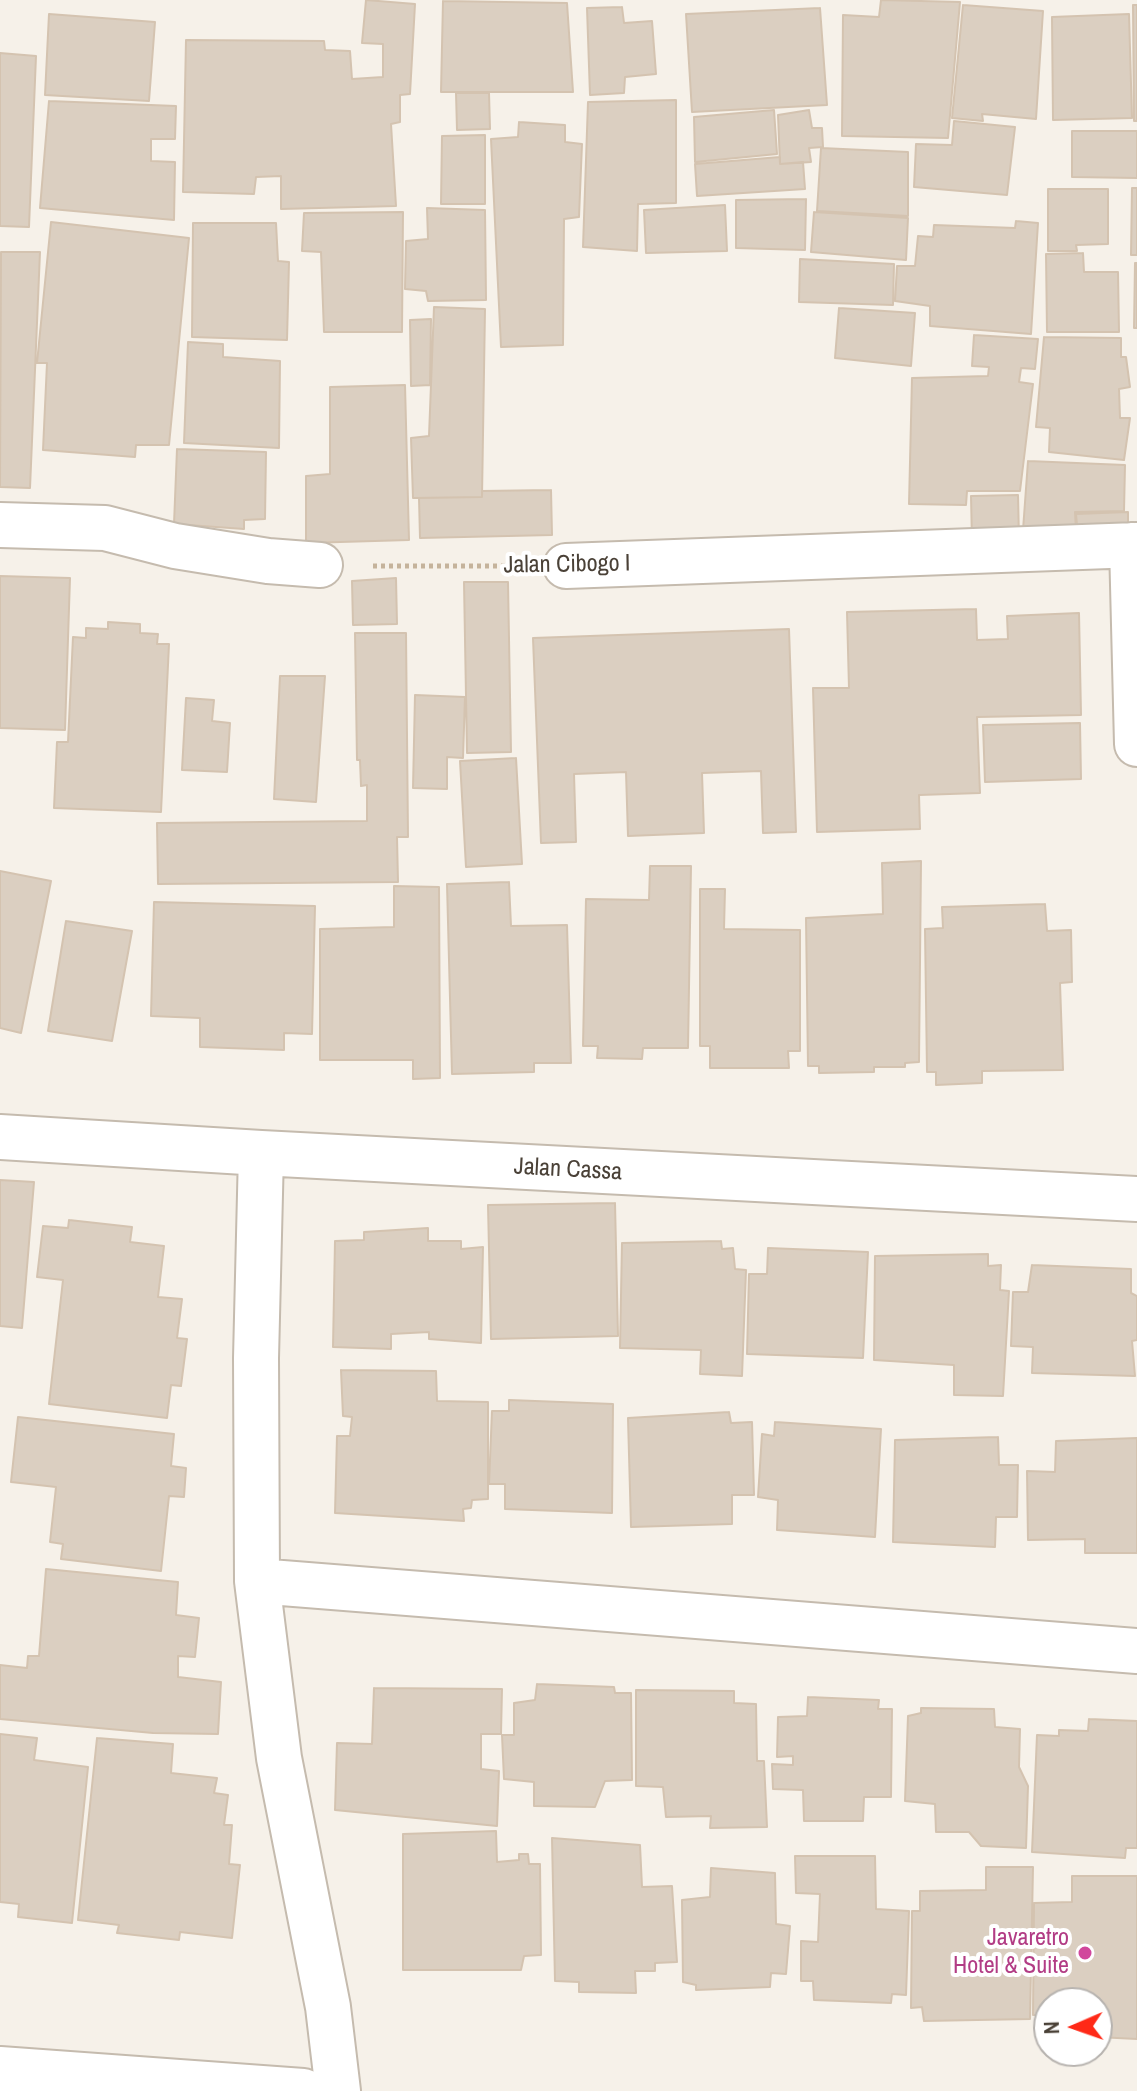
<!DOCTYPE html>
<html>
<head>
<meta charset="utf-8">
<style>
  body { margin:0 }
  #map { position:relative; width:1137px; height:2091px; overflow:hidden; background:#f6f1e9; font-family:"Archivo Narrow",sans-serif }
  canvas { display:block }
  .north { position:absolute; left:1033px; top:1987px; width:80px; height:80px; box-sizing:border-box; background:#fff; border:2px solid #b7b3af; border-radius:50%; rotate:268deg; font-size:22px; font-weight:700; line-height:32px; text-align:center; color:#4a4137 }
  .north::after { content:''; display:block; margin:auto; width:28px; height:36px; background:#ff2917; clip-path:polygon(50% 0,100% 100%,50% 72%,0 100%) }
</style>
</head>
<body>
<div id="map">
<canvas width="1137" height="2091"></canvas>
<div class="north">N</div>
</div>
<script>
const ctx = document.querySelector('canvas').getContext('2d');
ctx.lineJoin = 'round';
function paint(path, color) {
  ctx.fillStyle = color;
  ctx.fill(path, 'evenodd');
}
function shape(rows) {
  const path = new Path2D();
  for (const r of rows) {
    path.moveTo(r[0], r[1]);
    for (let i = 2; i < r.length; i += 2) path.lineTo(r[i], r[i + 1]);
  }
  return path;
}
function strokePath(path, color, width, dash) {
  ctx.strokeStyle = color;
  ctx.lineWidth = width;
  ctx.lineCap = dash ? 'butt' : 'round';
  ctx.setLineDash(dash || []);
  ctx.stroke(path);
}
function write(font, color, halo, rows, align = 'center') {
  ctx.font = font + ' "Archivo Narrow",sans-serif';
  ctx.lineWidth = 8;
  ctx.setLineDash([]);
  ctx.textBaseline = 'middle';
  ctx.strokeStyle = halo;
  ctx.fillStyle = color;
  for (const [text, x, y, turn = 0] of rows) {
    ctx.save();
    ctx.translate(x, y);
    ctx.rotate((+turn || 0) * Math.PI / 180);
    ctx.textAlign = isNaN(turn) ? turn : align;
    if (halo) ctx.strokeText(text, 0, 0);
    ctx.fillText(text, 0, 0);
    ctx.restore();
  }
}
const building = shape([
  [366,0,415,4,410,94,400,95,400,122,391,124,396,206,281,209,281,176,256,177,254,194,183,192,186,40,324,41,325,50,350,51,352,79,383,77,383,44,362,43,366,0],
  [881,0,960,2,948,138,842,136,843,15,879,17,881,0],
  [443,1,567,3,573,92,441,92,443,1],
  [963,5,1043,11,1036,119,982,114,983,121,952,118,963,5],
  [1133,5,1137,5,1137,121,1134,121,1133,5],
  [622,7,624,23,652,21,656,74,625,77,624,93,590,95,587,8,622,7],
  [820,8,827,105,692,112,686,14,820,8],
  [49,14,155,22,149,101,45,95,49,14],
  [1129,14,1132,118,1053,120,1052,17,1129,14],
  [0,53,36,56,29,227,0,226,0,53],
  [456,93,489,93,490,129,457,130,456,93],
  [676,100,676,203,638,204,637,251,583,247,588,102,676,100],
  [49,101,176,106,175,139,151,139,151,161,175,162,174,220,40,208,49,101],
  [774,110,777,154,695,162,694,117,774,110],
  [809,110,812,128,822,128,823,147,809,148,811,162,780,164,778,115,809,110],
  [954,121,1015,127,1007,195,914,187,916,144,952,145,954,121],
  [519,122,565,125,565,142,582,144,579,217,564,219,563,345,501,347,491,139,518,137,519,122],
  [1072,131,1137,131,1137,178,1072,177,1072,131],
  [485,135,485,204,441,204,442,136,485,135],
  [821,148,908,152,908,216,817,211,821,148],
  [780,157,780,164,803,162,805,189,697,196,695,164,780,157],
  [1132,188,1137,188,1137,255,1131,255,1132,188],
  [1048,189,1108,189,1108,244,1076,245,1077,251,1048,251,1048,189],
  [806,199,805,250,736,248,736,200,806,199],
  [725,205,727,251,646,253,644,210,725,205],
  [427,208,485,210,486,300,428,301,426,291,405,289,406,241,428,239,427,208],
  [403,212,402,332,324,332,321,252,302,251,304,213,403,212],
  [814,212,908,218,906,260,811,252,814,212],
  [1016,221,1038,223,1031,334,930,326,930,306,895,301,897,266,915,266,918,236,933,237,934,225,1015,228,1016,221],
  [51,222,189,238,169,445,136,445,135,457,43,450,47,363,37,363,51,222],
  [193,223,276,223,278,261,289,262,287,340,192,337,193,223],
  [1,252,40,252,30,488,0,487,1,252],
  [1083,253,1084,272,1118,272,1119,332,1047,332,1046,254,1083,253],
  [800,259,894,264,893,305,799,302,800,259],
  [1135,263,1137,263,1137,328,1134,328,1135,263],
  [434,307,485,309,482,497,413,498,411,438,429,436,434,307],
  [839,308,915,313,911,366,835,358,839,308],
  [431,319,430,385,411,386,410,320,431,319],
  [974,335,1038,339,1035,369,1021,368,1019,382,1033,384,1020,491,967,491,966,505,909,504,912,378,988,376,989,367,972,366,974,335],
  [1044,337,1121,338,1121,357,1126,357,1130,387,1119,389,1120,418,1130,418,1124,460,1049,452,1050,428,1036,427,1044,337],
  [188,342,223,344,223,357,280,361,279,448,184,443,188,342],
  [405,385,409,540,306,543,306,476,330,474,330,387,405,385],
  [177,449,266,452,265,519,244,520,244,529,174,524,177,449],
  [1028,461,1125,465,1124,511,1075,512,1076,531,1023,530,1028,461],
  [551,490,552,535,420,538,419,498,482,497,482,491,551,490],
  [1018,495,1019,539,972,541,971,496,1018,495],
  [1128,512,1128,533,1078,536,1076,514,1128,512],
  [0,576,70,578,65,730,0,728,0,576],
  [396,578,397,624,353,625,352,581,396,578],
  [464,582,508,582,511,752,467,753,464,582],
  [976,609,977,640,1008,639,1007,616,1079,613,1081,715,977,717,980,793,919,795,920,829,817,832,813,688,849,688,847,612,976,609],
  [108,622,140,624,140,633,158,634,157,644,169,644,161,812,54,808,57,742,68,742,73,637,86,638,86,628,108,629,108,622],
  [789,629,796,832,763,833,761,771,702,773,704,833,628,836,626,772,574,774,576,842,541,843,533,638,789,629],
  [355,633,406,633,408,837,397,837,398,882,158,884,157,823,367,821,367,785,361,786,360,760,357,760,355,633],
  [280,676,325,676,316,802,274,799,280,676],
  [415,695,465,697,463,758,447,757,447,789,413,788,415,695],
  [186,698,214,700,212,721,230,723,227,772,182,770,186,698],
  [1080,723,1081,779,985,782,983,725,1080,723],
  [516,758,522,864,466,867,460,761,516,758],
  [921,861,919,1062,905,1063,905,1067,874,1067,874,1072,819,1073,819,1066,808,1066,806,918,883,914,882,863,921,861],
  [650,866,691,866,688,1048,643,1048,642,1059,597,1058,598,1046,583,1046,586,899,649,900,650,866],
  [0,871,51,881,21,1033,0,1028,0,871],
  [509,882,511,926,567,925,571,1063,534,1063,534,1072,452,1074,447,884,509,882],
  [394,886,439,887,440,1078,413,1079,413,1060,320,1060,320,929,394,927,394,886],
  [700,889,725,889,724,929,800,930,800,1051,788,1051,789,1068,710,1068,710,1046,700,1046,700,889],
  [154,902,315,906,312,1034,284,1033,284,1050,200,1047,200,1018,151,1016,154,902],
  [1045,904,1047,931,1071,930,1072,982,1060,983,1063,1070,982,1071,982,1083,936,1085,936,1072,927,1072,925,929,943,928,942,907,1045,904],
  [66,921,132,931,112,1041,48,1031,66,921],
  [0,1180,34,1182,22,1328,0,1326,0,1180],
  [615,1203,618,1336,491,1339,488,1205,615,1203],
  [69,1220,132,1227,130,1242,164,1246,158,1297,182,1299,177,1338,187,1339,181,1386,171,1385,167,1418,49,1404,63,1280,37,1277,43,1226,68,1228,69,1220],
  [428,1228,428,1241,461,1241,461,1249,483,1247,481,1343,429,1339,429,1332,391,1334,391,1349,333,1347,335,1241,364,1240,364,1232,428,1228],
  [721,1241,722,1249,733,1248,735,1269,746,1270,742,1376,700,1374,701,1350,620,1348,622,1243,721,1241],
  [768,1248,868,1252,863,1358,747,1354,749,1274,767,1274,768,1248],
  [988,1254,988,1266,1001,1265,1000,1290,1009,1291,1003,1396,954,1395,954,1365,874,1360,875,1256,988,1254],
  [1032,1265,1131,1269,1131,1293,1137,1296,1137,1340,1132,1341,1135,1376,1032,1373,1033,1347,1011,1346,1013,1292,1028,1292,1032,1265],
  [341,1370,436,1371,437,1401,488,1402,488,1499,472,1500,471,1508,463,1509,464,1521,335,1513,337,1436,350,1436,352,1417,343,1416,341,1370],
  [509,1400,613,1404,612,1513,505,1509,505,1484,489,1484,492,1411,509,1411,509,1400],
  [729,1412,731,1423,752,1422,754,1495,732,1495,732,1524,631,1527,628,1418,729,1412],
  [18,1417,174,1434,171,1466,186,1468,184,1497,169,1496,161,1571,61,1559,63,1544,50,1542,56,1487,11,1482,18,1417],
  [775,1422,881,1429,875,1537,777,1530,778,1500,758,1497,762,1434,774,1436,775,1422],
  [998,1437,999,1465,1018,1465,1017,1517,996,1517,995,1547,893,1542,895,1440,998,1437],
  [1137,1438,1137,1553,1085,1553,1085,1539,1028,1540,1027,1471,1055,1472,1056,1441,1137,1438],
  [46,1569,178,1582,176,1615,199,1618,195,1657,178,1656,178,1677,221,1682,218,1734,153,1733,0,1719,0,1665,27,1668,28,1656,39,1656,46,1569],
  [537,1684,614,1687,615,1693,631,1693,632,1780,605,1781,595,1807,534,1806,534,1782,504,1779,502,1735,514,1735,514,1703,535,1700,537,1684],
  [374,1688,502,1689,501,1734,481,1734,481,1769,499,1771,497,1826,335,1810,337,1743,372,1744,374,1688],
  [636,1690,734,1691,734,1703,756,1704,757,1761,764,1761,767,1827,710,1828,711,1816,666,1817,663,1787,636,1786,636,1690],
  [808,1697,879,1700,878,1709,892,1709,891,1797,864,1797,863,1821,804,1821,803,1790,773,1789,772,1764,793,1765,793,1756,777,1757,778,1717,807,1716,808,1697],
  [921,1708,994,1709,995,1727,1020,1729,1019,1767,1028,1786,1026,1848,981,1846,969,1832,936,1832,935,1804,905,1801,908,1716,921,1713,921,1708],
  [1089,1719,1137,1721,1137,1848,1126,1848,1125,1858,1032,1852,1037,1735,1059,1736,1059,1730,1088,1731,1089,1719],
  [0,1734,37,1738,34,1760,88,1767,72,1923,18,1917,19,1904,0,1902,0,1734],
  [97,1738,173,1744,171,1773,217,1778,214,1793,228,1795,224,1825,232,1825,229,1864,240,1865,232,1938,180,1932,179,1940,117,1933,119,1925,78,1920,97,1738],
  [496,1831,497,1862,519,1860,519,1854,528,1854,529,1864,540,1864,541,1955,524,1956,521,1970,403,1970,403,1834,496,1831],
  [552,1838,640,1845,642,1887,672,1886,677,1962,655,1963,655,1971,635,1971,636,1993,579,1992,579,1982,555,1981,552,1838],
  [795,1856,875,1856,876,1909,909,1911,906,1995,892,1994,891,2003,814,2000,813,1981,801,1981,801,1941,818,1942,820,1894,796,1893,795,1856],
  [986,1867,1033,1867,1030,2019,924,2021,922,2007,911,2008,912,1911,920,1911,920,1891,986,1890,986,1867],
  [711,1868,775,1873,776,1924,790,1926,786,1974,771,1973,770,1987,696,1990,696,1985,683,1982,682,1900,710,1897,711,1868],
  [1072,1876,1137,1876,1137,2039,1097,2037,1097,2003,1049,2003,1049,2015,1033,2015,1034,1903,1072,1902,1072,1876]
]);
const path = shape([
  [373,566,511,566]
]);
const street = shape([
  [0,525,105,528,175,546,268,561,320,565],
  [1132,545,1137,744],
  [566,566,1137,545],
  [0,1137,261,1153,1137,1199],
  [261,1153,256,1358,257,1581,279,1758,328,2007,338,2091],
  [257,1581,1137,1651],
  [0,2069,303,2091]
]);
const markers = [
  [1085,1953,8,"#d1479c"]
];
const streetNames = [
  ["Jalan Cibogo I",567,565,-1],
  ["Jalan Cassa",568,1170,3]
];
const hotelNames = [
  ["Javaretro",1069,1939],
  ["Hotel & Suite",1069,1967]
];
paint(building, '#dbcfc1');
strokePath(building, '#d4c3b0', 2);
strokePath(street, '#c5bbae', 48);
strokePath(path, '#c5b39b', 5, [4, 4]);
strokePath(street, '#fff', 44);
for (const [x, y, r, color] of markers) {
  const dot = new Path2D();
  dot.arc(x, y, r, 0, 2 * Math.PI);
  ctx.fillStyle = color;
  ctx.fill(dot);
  strokePath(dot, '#fff', 3);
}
write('24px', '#4a4137', '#fff', streetNames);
write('24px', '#b23c85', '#fff', hotelNames, 'right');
</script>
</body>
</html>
